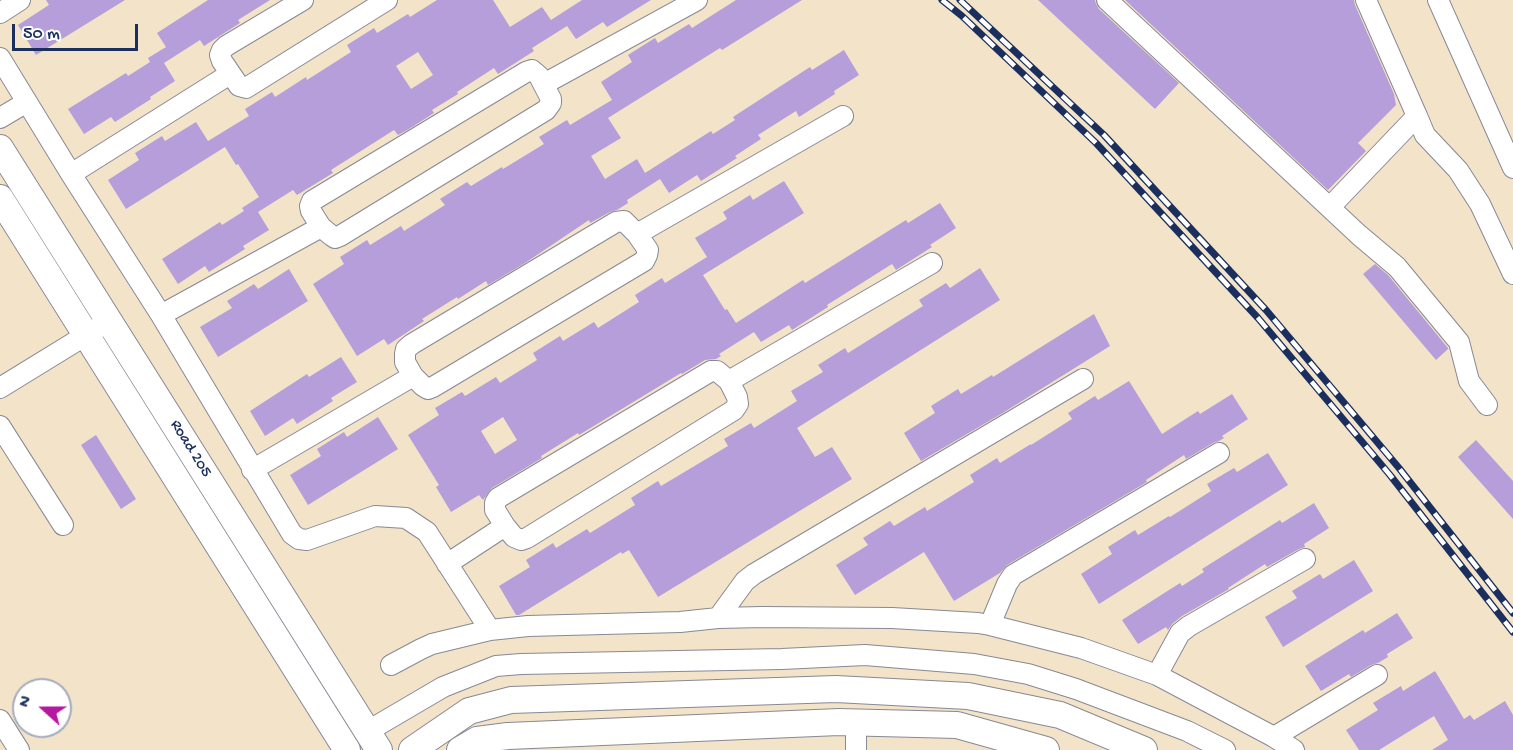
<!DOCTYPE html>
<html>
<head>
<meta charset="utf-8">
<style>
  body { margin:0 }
  #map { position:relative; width:1513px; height:750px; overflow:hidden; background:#f3e3c9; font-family:"Gochi Hand",sans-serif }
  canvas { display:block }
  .north { position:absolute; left:12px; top:678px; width:60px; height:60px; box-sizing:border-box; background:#fff; border:2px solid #a4acbf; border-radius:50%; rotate:291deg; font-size:16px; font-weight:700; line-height:24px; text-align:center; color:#1b2f5e }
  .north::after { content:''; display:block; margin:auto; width:21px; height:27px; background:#b5179e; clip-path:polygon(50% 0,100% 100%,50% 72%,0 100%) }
  .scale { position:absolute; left:12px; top:24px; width:126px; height:27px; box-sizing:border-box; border:3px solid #1b2f5e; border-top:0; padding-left:8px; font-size:18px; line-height:21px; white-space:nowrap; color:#1b2f5e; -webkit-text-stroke:4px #fff; paint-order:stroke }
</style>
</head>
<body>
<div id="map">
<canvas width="1513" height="750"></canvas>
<div class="north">N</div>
<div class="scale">50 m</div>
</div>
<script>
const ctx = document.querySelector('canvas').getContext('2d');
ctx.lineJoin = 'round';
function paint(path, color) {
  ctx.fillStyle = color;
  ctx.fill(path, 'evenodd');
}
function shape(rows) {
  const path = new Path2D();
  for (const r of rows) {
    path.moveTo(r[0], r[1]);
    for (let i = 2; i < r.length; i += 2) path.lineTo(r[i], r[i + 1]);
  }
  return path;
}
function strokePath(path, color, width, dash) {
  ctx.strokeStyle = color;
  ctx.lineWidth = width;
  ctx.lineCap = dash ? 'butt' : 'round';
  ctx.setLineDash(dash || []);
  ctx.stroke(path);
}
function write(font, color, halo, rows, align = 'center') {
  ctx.font = font + ' "Gochi Hand",sans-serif';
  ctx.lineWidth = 6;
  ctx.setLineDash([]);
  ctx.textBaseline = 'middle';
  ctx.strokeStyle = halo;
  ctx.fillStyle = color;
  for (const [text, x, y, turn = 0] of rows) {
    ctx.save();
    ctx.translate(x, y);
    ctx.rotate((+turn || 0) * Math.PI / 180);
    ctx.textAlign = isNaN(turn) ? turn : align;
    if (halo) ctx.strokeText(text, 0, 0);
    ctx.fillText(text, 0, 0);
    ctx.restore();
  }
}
const building = shape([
  [46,0,125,0,36,55,18,25,49,5],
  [208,0,270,0,238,20,240,23,204,46,200,40,164,63,175,81,150,97,151,99,115,122,111,117,84,134,68,109,126,73,128,76,150,62,148,58,166,47,157,33],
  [437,0,493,0,510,27,542,7,551,20,582,0,651,0,607,27,603,22,576,39,567,26,532,48,534,51,498,74,494,68,457,92,458,94,432,110,434,113,409,129,398,135,394,130,331,170,333,173,297,195,293,190,258,212,269,230,243,246,245,249,209,272,205,266,178,284,162,259,220,222,222,225,244,211,242,208,259,197,238,164,236,165,225,147,126,209,108,180,139,160,135,153,162,136,165,141,196,122,208,141,249,116,245,109,272,92,275,97,306,77,307,80,351,52,347,45,374,28,377,33,408,14,410,17],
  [418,52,433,75,411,89,396,66],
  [736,0,802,0,722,50,720,48,608,118,621,138,591,156,605,179,637,159,645,173,711,131,713,134,735,120,733,117,810,67,812,70,844,50,859,75,834,91,835,94,799,117,796,111,758,135,761,139,735,156,737,158,701,181,697,175,669,193,660,179,627,200,628,203,617,210,610,212,590,223,589,220,525,263,488,285,486,281,458,299,457,297,422,319,424,321,388,345,384,339,357,356,313,284,344,264,340,257,367,240,370,245,401,226,404,231,445,205,440,199,467,182,471,186,502,167,503,169,544,144,539,137,567,120,570,125,612,100,601,82,632,62,628,55,655,38,658,43,689,24,692,28],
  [1038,0,1095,0,1096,4,1099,9,1179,83,1155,109],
  [1125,0,1354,0,1355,5,1394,94,1396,105,1358,143,1366,151,1328,190],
  [784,181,804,213,703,275,725,310,727,309,736,323,803,280,805,283,906,220,908,223,940,203,956,228,930,245,932,247,896,270,892,264,827,305,828,307,792,330,789,325,761,342,754,332,719,354,721,356,716,359,705,360,682,374,681,373,579,435,578,433,541,456,542,458,492,488,483,500,479,495,451,512,436,487,439,485,408,435,439,415,435,408,462,392,465,396,496,377,500,383,537,360,533,353,560,336,563,341,594,322,598,328,639,302,635,295,662,278,665,283,707,257,695,238,727,219,723,212,750,195,753,200],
  [503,417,517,440,495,454,481,431],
  [1375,264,1388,275,1448,348,1448,349,1436,360,1363,274],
  [980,268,1000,300,797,428,815,457,832,447,852,479,658,597,629,550,622,554,621,552,519,615,516,615,499,586,530,567,526,560,553,543,556,548,587,529,590,533,635,505,631,498,658,481,661,486,728,446,724,439,751,423,754,428,797,401,791,391,823,372,818,365,845,348,848,353,923,306,919,300,946,283,950,288],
  [289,269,308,301,218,357,200,327,232,308,227,301,254,284,258,289],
  [1094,314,1110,346,1001,414,921,461,904,433,935,413,931,406,958,389,961,394,992,375,993,377],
  [341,357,357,382,331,398,333,401,297,424,293,418,265,436,250,411,307,374,309,377],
  [1129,381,1162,434,1198,411,1200,414,1232,394,1248,419,1222,436,1224,438,1219,441,1213,443,1186,459,1184,455,1146,480,1147,482,1007,565,1000,573,954,601,924,552,855,595,836,565,868,545,863,538,890,521,894,526,925,507,927,511,974,482,970,475,997,458,1000,463,1031,444,1031,445,1072,419,1068,413,1095,396,1098,400],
  [378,417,398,449,308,505,290,475,321,456,317,449,344,432,347,437],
  [96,435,136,499,121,509,81,445],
  [1476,440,1513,481,1513,519,1458,457],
  [1268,453,1288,485,1099,604,1081,574,1112,554,1108,547,1135,530,1138,535,1169,516,1170,517,1211,491,1207,484,1234,468,1237,472],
  [1314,503,1329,528,1304,544,1305,547,1299,549,1267,567,1265,564,1228,588,1229,589,1182,616,1172,624,1168,630,1166,627,1138,644,1122,620,1180,583,1182,586,1204,572,1202,569,1280,520,1282,523],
  [1354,560,1373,591,1283,647,1265,617,1297,598,1292,591,1320,574,1323,579],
  [1397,613,1413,638,1387,654,1388,657,1378,663,1371,665,1351,677,1349,674,1321,691,1305,666,1363,630,1365,633],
  [1435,671,1464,719,1470,715,1474,720,1505,701,1513,715,1513,750,1432,750,1448,740,1434,716,1379,750,1359,750,1346,730,1378,710,1373,703,1401,686,1403,691]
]);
const minor = shape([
  [303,0,226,46,222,50,220,55,222,61,239,86,246,88,387,0],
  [1107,0,1359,235,1397,267,1459,342,1469,381,1487,405],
  [1366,0,1417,116],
  [1438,0,1513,168],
  [0,13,20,0],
  [0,58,71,174,161,315,292,534,299,539,307,540,375,516,406,518,427,532,490,630],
  [532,70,539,76,551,99,551,103,546,110,340,236,335,238,332,236,321,227,311,211,310,206,312,201,526,72,532,70],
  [544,84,697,0],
  [0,118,27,102],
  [71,174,230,74],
  [1330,207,1417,116,1425,135,1458,170,1480,204,1513,274],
  [624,221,637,234,648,250,647,255,644,261,433,387,428,389,423,386,413,376,405,362,405,354,406,349,412,344,616,222,624,221],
  [637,234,843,116],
  [161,315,321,227],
  [711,371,717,371,729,381,737,397,738,404,734,410,527,538,521,540,514,537,505,526,495,510,495,503,498,498,711,371],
  [729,381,932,263],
  [0,388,109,321],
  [0,426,63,525],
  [252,470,413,376],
  [447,564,505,526],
  [718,618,745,581,754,574,1083,379],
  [990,625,1007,584,1013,575,1219,453],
  [391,665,421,649,432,644,490,630,528,626,680,622,718,618,762,617,892,618,978,623,990,625,1081,648,1157,675,1274,737,1294,750],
  [1157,675,1180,633,1189,626,1305,559],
  [0,720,19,750],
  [368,731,443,687,496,666,521,664,782,659,865,655,974,664,1028,674,1076,689,1187,731,1225,750],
  [1274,737,1377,675],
  [856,750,856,722]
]);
const major = shape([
  [0,148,379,750],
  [0,198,347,750],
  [412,750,469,711,511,700,836,689,968,696,1060,715,1144,750],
  [460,750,477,740,508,736,839,722,957,725,1046,750]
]);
const rail = shape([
  [942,0,962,16,1096,143,1258,318,1390,475,1513,632],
  [960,0,1104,135,1266,310,1399,468,1513,613]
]);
const streetNames = [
  ["Road 205",190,449,58]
];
paint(building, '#b59ed9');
strokePath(minor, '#878994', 22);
strokePath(major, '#878994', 28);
strokePath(minor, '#fff', 20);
strokePath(major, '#fff', 26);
strokePath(rail, '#1b2f5e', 7);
strokePath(rail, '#fff', 4.5, [14]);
write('16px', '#1b2f5e', '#fff', streetNames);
</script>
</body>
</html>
